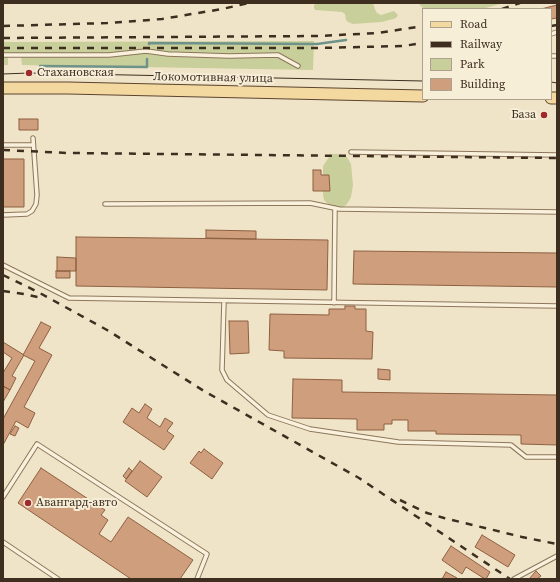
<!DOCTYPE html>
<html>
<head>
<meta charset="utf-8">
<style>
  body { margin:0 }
  #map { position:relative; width:560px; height:582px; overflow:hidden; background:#f0e4c8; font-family:"Source Serif 4",serif }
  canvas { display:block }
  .frame { position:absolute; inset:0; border:4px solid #3d2e20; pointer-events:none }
  .legend { position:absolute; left:422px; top:8px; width:130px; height:92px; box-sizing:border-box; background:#f7eed8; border:1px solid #ada18e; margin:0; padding:5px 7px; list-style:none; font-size:12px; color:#3d2e20 }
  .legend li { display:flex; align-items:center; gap:8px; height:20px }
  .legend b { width:20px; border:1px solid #ada18e }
</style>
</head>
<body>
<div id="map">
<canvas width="560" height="582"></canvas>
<div class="frame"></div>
<ul class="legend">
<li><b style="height:5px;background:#f3d9a0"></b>Road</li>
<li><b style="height:5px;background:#3d2e20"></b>Railway</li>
<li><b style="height:11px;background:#c9cf9b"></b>Park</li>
<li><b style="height:11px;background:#cf9f7d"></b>Building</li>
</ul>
</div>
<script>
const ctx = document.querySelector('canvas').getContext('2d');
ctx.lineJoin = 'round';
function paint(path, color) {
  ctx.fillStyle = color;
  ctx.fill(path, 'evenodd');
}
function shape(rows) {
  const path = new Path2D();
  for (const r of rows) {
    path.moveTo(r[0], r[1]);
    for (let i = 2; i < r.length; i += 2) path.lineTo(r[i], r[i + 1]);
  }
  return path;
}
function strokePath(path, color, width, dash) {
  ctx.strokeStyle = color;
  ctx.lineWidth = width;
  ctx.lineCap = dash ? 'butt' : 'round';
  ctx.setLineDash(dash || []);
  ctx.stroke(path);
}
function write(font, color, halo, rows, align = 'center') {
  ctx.font = font + ' "Source Serif 4",serif';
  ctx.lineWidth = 4;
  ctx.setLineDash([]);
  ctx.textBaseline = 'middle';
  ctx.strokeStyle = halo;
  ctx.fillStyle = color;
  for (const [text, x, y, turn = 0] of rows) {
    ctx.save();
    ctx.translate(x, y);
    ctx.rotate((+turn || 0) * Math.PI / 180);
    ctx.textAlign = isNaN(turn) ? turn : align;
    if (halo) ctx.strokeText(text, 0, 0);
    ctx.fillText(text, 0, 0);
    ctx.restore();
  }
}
const green = shape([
  [317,3,373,3,375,9,377,13,381,15,394,11,398,15,396,18,393,19,382,22,353,24,348,22,346,20,345,14,342,12,315,10,314,8,314,5],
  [418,3,504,3,482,9,424,9],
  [314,41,313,70,22,65,21,57,8,57,8,65,3,65,3,42],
  [332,154,337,154,343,155,347,157,351,164,353,185,351,197,349,201,346,205,343,207,339,208,329,205,324,200,323,195,323,166,329,157]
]);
const stream = shape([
  [149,44,149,43,317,44,346,40],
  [40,66,147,67,147,59]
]);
const building = shape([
  [557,5,557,18,551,19,551,9,541,9,557,5],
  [19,119,38,119,38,130,19,130,19,119],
  [3,159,24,159,24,207,3,207,3,159],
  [313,170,321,170,321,175,329,175,330,191,313,191,313,170],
  [206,230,256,231,256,239,206,238,206,230],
  [76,237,328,240,327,290,76,286,76,237],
  [354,251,557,253,557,287,353,284,354,251],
  [57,257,76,258,76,271,57,271,57,257],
  [56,271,70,271,70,278,56,278,56,271],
  [345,306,355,306,355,309,366,309,366,331,373,332,372,359,284,358,284,351,269,350,270,314,329,315,329,309,345,309,345,306],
  [229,321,248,321,249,353,230,354,229,321],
  [41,322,51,327,39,348,52,355,24,407,35,413,28,428,16,421,3,445,3,419,35,361,23,355,41,322],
  [3,342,24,355,12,376,16,378,10,390,3,386,3,373,12,358,3,352,3,342],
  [378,369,390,370,390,380,378,379,378,369],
  [293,379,342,380,342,392,557,395,557,445,521,444,521,435,436,434,436,431,408,431,408,420,392,420,392,424,384,424,384,430,357,430,357,419,292,418,293,379],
  [3,386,10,390,3,402,3,386],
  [145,404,152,409,147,418,160,427,165,418,173,423,167,431,174,436,164,450,123,422,132,408,139,413,145,404],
  [15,426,19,428,15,436,10,434,15,426],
  [204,449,223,463,212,479,190,463,199,451,201,453,204,449],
  [140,461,162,477,147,497,125,481,140,461],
  [41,468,105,510,101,515,108,520,99,534,111,542,128,517,193,560,180,579,131,579,18,503,41,468],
  [129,468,132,471,126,479,123,476,129,468],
  [482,535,515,555,508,567,475,547,482,535],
  [451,546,490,572,486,579,485,579,466,567,462,574,442,560,451,546],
  [536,571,541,576,537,579,529,579,536,571],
  [446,572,457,578,456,579,442,579,446,572]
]);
const lane = shape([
  [551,34,557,32],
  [3,55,109,55,146,51,168,54,229,56,278,55,298,66],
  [551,56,557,56],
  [3,145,33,145],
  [351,152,557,155],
  [105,204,310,203,339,209,557,212],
  [3,215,27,214,32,211,36,204,37,195,33,138],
  [3,265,69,298,557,306],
  [224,301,222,370,227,380,268,415,310,429,398,442,511,445,526,457,557,457],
  [334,303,335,208],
  [3,497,37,444,207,554,197,579],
  [3,542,58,579],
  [514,579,557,556]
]);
const primary = shape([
  [3,88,68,88,423,96],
  [551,98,557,98]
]);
const tram = shape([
  [3,74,29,73,423,81],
  [551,82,557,83]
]);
const rail = shape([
  [502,9,520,3],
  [3,26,107,23,162,19,222,9,249,3],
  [551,26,557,25],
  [3,38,318,36,378,33,423,26],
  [3,48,318,48,403,46,423,43],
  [3,150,68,153,557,158],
  [3,275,38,292,107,330,204,391,359,478,510,579],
  [3,291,24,294,42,298],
  [400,500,427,513,444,518,522,537,557,544]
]);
const markers = [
  [29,73,4,"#9e2a2b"],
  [544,115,4,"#9e2a2b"],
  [28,503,4,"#9e2a2b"]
];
const poiNames = [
  ["Стахановская",37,73],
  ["База",536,115,"right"],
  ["Авангард-авто",36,503]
];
const streetNames = [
  ["Локомотивная улица",213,78,1]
];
paint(green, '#c9cf9b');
strokePath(stream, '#6f938a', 2.5);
paint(building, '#cf9f7d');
strokePath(building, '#8d5f41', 1);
strokePath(lane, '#8d765c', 5.5);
strokePath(primary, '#5b4430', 13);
strokePath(lane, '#faf1dc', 3.5);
strokePath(primary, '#f3d9a0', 11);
strokePath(tram, '#3d2e20', 1);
strokePath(rail, '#3d2e20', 2.5, [7, 7]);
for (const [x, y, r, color] of markers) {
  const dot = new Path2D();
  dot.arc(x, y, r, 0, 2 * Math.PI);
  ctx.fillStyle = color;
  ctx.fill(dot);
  strokePath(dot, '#f7eed8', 1.5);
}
write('12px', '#3d2e20', '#f7eed8', poiNames, 'left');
write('12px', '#3d2e20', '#f7eed8', streetNames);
</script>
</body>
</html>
